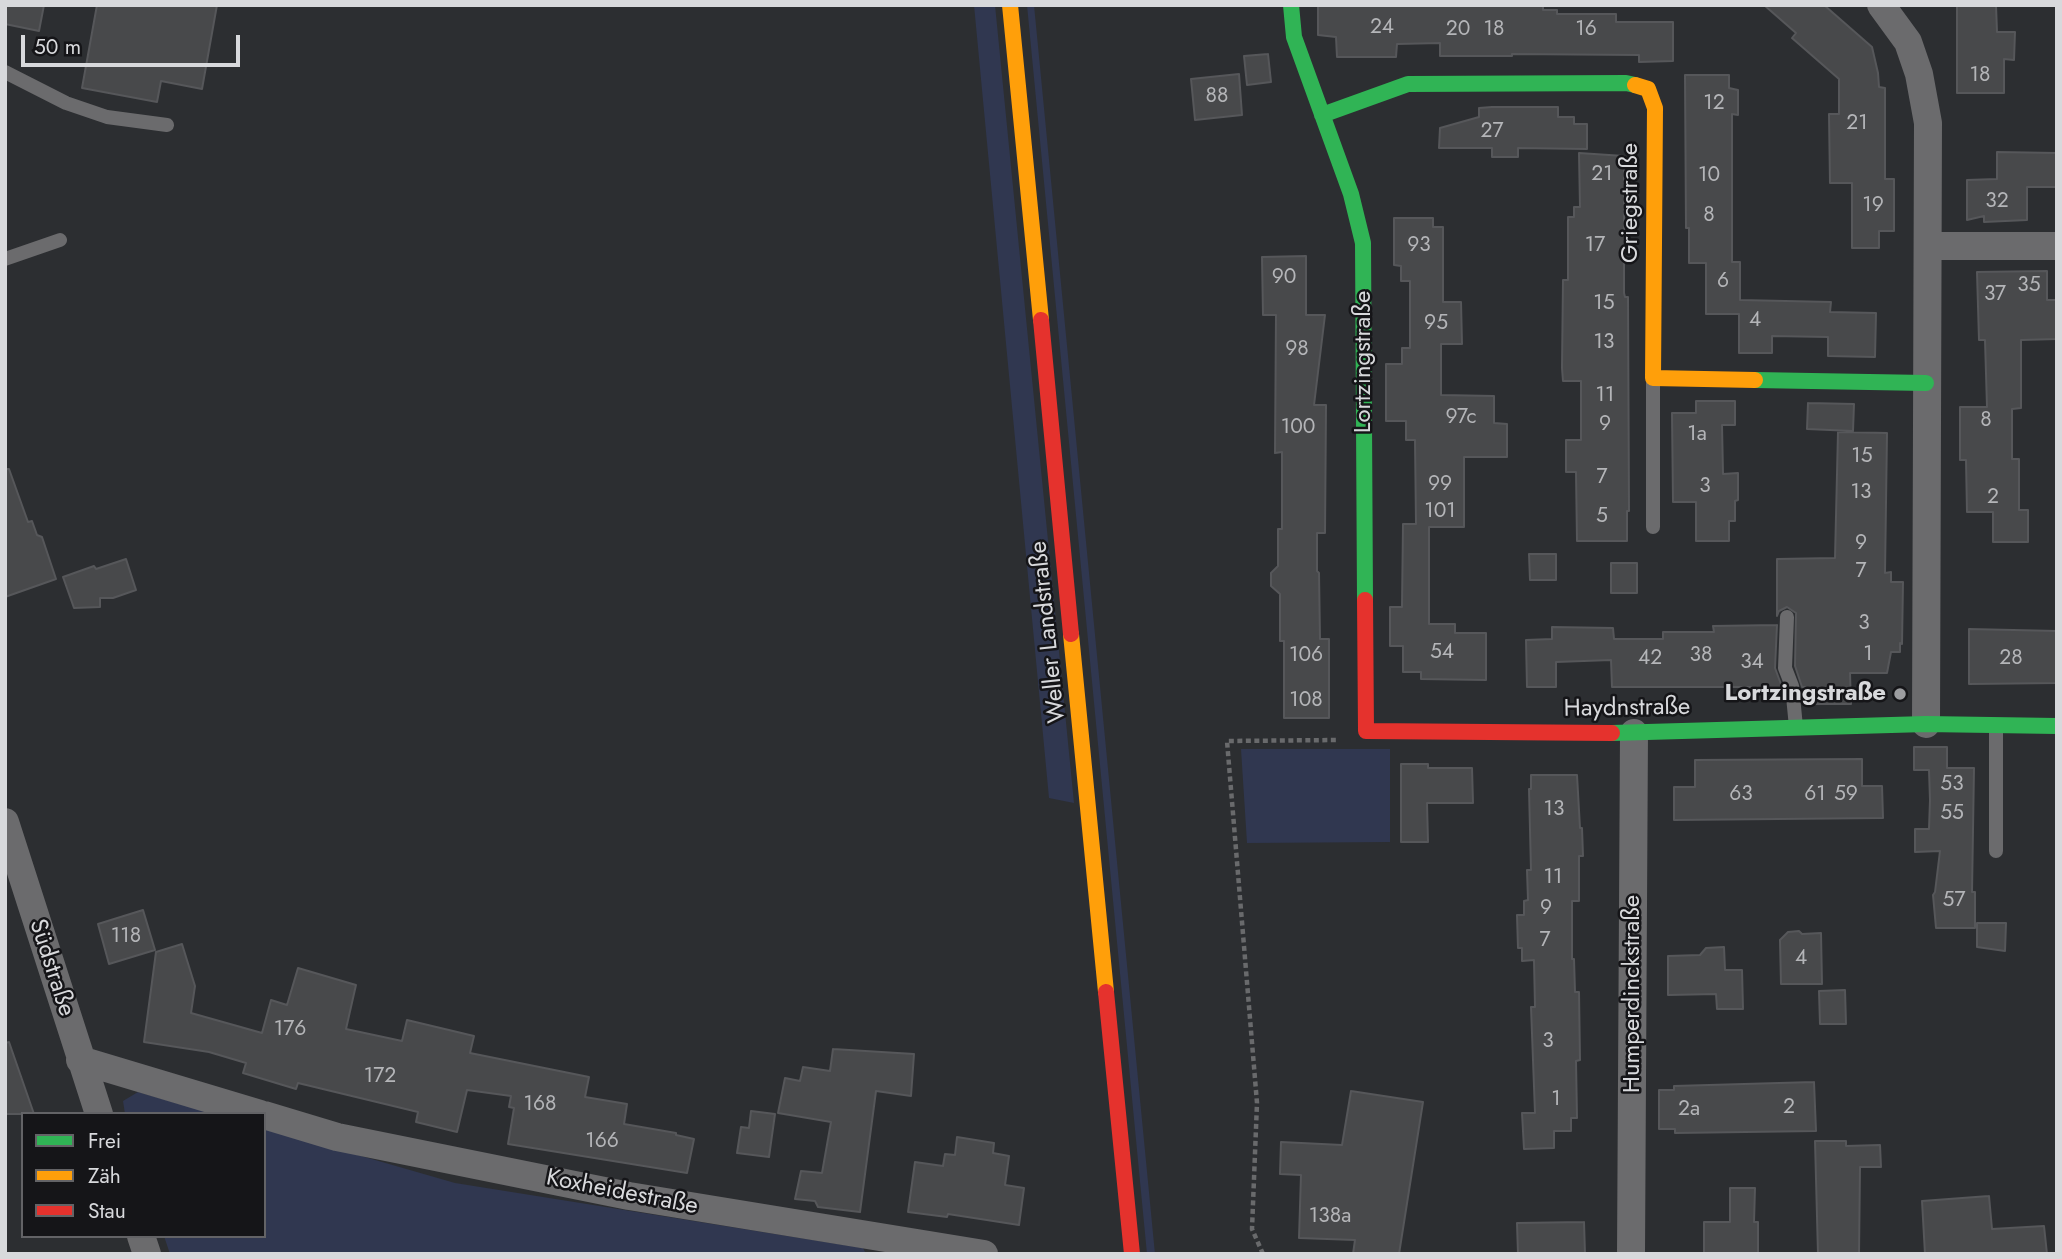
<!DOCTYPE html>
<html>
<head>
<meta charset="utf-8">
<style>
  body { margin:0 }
  #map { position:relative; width:2062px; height:1259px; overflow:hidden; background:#2c2e31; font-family:Jost,sans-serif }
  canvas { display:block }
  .frame { position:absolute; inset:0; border:7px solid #d8d9dc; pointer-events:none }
  .legend { position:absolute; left:21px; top:1112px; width:245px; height:126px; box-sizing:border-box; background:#151518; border:2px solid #636366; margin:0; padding:9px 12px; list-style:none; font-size:21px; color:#d8d9dc }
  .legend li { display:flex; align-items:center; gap:14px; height:35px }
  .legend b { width:35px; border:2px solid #636366 }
  .scale { position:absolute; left:21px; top:35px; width:219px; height:32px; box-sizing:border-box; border:4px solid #d8d9dc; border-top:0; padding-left:9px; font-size:21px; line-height:24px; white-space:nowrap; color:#d8d9dc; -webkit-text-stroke:5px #151518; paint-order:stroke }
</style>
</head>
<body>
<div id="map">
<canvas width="2062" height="1259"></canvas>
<div class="frame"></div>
<ul class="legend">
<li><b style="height:9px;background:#30b455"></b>Frei</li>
<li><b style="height:9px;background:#ff9f0a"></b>Zäh</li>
<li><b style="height:9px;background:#e5322d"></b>Stau</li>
</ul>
<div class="scale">50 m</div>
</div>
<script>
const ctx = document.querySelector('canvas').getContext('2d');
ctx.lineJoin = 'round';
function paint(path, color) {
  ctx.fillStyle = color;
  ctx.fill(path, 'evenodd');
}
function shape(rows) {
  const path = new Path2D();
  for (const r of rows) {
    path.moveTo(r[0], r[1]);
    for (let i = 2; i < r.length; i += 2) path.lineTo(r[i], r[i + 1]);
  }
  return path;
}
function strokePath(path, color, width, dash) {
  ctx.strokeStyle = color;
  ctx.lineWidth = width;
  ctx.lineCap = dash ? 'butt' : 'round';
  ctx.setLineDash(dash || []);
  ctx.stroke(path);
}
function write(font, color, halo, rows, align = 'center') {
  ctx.font = font + ' Jost,sans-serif';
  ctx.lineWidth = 5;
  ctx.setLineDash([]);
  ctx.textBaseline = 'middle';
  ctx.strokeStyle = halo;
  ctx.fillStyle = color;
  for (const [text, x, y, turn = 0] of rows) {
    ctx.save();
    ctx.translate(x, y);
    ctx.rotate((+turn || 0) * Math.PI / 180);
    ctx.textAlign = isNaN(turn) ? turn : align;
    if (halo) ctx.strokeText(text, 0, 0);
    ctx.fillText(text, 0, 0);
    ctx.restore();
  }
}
const green = shape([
  [974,5,995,5,1074,803,1049,798],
  [1027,5,1034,5,1155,1254,1147,1254],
  [1241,749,1390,749,1390,842,1247,843],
  [138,1092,215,1114,125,1114,123,1101],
  [264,1128,455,1183,863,1248,866,1254,170,1254,164,1236,264,1236]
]);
const building = shape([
  [5,5,44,5,39,31,5,24,5,5],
  [97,5,217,5,202,89,161,81,157,102,82,88,97,5],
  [1318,5,1543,5,1543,10,1557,10,1557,14,1616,14,1616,22,1673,22,1673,61,1639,62,1639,55,1512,54,1512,56,1440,56,1440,43,1397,44,1396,57,1337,57,1336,37,1318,35,1318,5],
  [1764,5,1824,5,1872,47,1878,73,1879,87,1885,88,1885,179,1894,179,1894,231,1879,231,1879,248,1852,248,1852,183,1830,183,1829,114,1839,114,1839,79,1792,38,1796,33,1764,5],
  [1957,5,1996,5,1997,32,2015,32,2014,60,2004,59,2004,93,1957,93,1957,5],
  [1268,54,1271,82,1247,85,1244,56,1268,54],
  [1239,74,1242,115,1195,120,1191,79,1239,74],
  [1685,75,1729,75,1729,88,1738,90,1738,115,1732,114,1732,262,1740,262,1740,300,1831,302,1830,312,1876,313,1875,357,1828,356,1828,337,1772,336,1772,353,1739,353,1739,314,1706,314,1706,263,1689,263,1689,228,1686,228,1685,75],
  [1492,107,1558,107,1558,117,1574,117,1574,124,1587,124,1587,149,1518,148,1518,157,1492,157,1492,148,1439,148,1440,128,1479,117,1479,108,1492,107],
  [1997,152,2057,153,2057,187,2027,187,2027,220,1984,222,1984,216,1967,220,1967,180,1997,179,1997,152],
  [1579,153,1624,156,1624,293,1625,297,1628,297,1629,511,1627,511,1627,541,1577,541,1576,472,1566,472,1566,440,1581,440,1581,381,1563,381,1562,368,1563,280,1568,280,1568,217,1574,217,1574,207,1580,207,1579,153],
  [1394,218,1433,218,1433,227,1443,227,1443,302,1461,302,1462,344,1441,344,1441,395,1494,396,1494,423,1507,424,1507,457,1464,457,1464,527,1429,527,1429,624,1455,624,1455,633,1486,633,1486,680,1421,679,1421,672,1403,672,1403,646,1390,646,1390,607,1402,607,1403,524,1416,524,1415,440,1406,440,1406,421,1386,421,1386,364,1402,364,1402,348,1410,348,1410,281,1401,281,1401,266,1394,265,1394,218],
  [1306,256,1306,315,1325,315,1314,405,1326,405,1325,533,1317,533,1317,571,1319,573,1320,639,1329,639,1329,718,1284,718,1284,641,1280,641,1280,594,1271,586,1271,573,1278,566,1278,529,1282,529,1282,452,1275,453,1276,315,1263,315,1262,257,1306,256],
  [2047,271,2047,300,2057,300,2057,339,2021,340,2021,408,2012,409,2012,459,2019,459,2019,510,2028,510,2028,542,1993,542,1993,512,1967,512,1966,460,1960,460,1960,407,1987,407,1985,340,1979,340,1977,272,2047,271],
  [1696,401,1735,401,1735,425,1722,425,1723,474,1738,473,1738,500,1735,501,1735,521,1729,521,1729,541,1696,541,1696,502,1673,502,1672,413,1696,413,1696,401],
  [1808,403,1854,404,1853,431,1807,429,1808,403],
  [1838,432,1887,433,1885,573,1891,572,1891,582,1903,582,1902,644,1900,643,1900,652,1891,652,1887,673,1850,673,1851,704,1805,704,1805,687,1802,687,1795,666,1796,613,1787,607,1779,611,1777,616,1777,559,1835,558,1838,432],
  [5,469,9,469,28,522,32,521,37,535,42,537,56,579,5,597,5,469],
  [1529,554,1556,554,1556,580,1530,580,1529,554],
  [126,559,136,590,113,598,100,598,100,607,74,608,63,577,94,566,96,569,126,559],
  [1611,563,1637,563,1637,593,1611,593,1611,563],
  [1777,625,1775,668,1782,687,1612,687,1611,660,1556,662,1556,687,1527,687,1526,640,1552,639,1552,627,1613,628,1614,639,1663,639,1663,632,1714,632,1713,626,1777,625],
  [1969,629,2057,631,2057,683,1969,684,1969,629],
  [1914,747,1947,747,1947,768,1974,768,1972,892,1975,892,1975,928,1936,928,1933,895,1935,892,1940,851,1915,852,1915,829,1929,829,1930,800,1929,770,1914,770,1914,747],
  [1862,759,1862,786,1882,786,1883,818,1674,820,1674,787,1695,787,1695,760,1862,759],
  [1401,764,1428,764,1428,768,1472,768,1473,803,1427,803,1428,842,1401,842,1401,764],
  [1531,775,1577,775,1580,828,1582,828,1583,856,1579,856,1579,901,1572,901,1572,959,1574,959,1575,992,1579,992,1580,1060,1576,1061,1577,1118,1571,1118,1571,1131,1554,1131,1554,1148,1524,1149,1522,1113,1535,1113,1531,1007,1535,1007,1534,960,1522,961,1522,948,1518,948,1517,915,1524,915,1524,901,1528,900,1527,870,1531,870,1529,789,1531,789,1531,775],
  [143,910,155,950,109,964,98,924,143,910],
  [1977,923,2006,923,2005,951,1977,947,1977,923],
  [1799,931,1802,934,1821,933,1822,984,1781,984,1780,940,1788,932,1799,931],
  [182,944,195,986,191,1013,262,1033,271,1000,287,1005,298,968,356,985,346,1029,402,1041,407,1020,474,1036,470,1053,589,1077,585,1097,627,1104,624,1124,676,1133,676,1135,694,1139,687,1173,508,1144,514,1108,509,1107,511,1096,467,1090,457,1132,416,1122,418,1112,298,1083,296,1089,243,1073,246,1063,209,1052,144,1042,156,952,182,944],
  [1724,947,1725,970,1742,970,1743,1009,1717,1009,1716,994,1668,995,1668,956,1700,955,1706,948,1724,947],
  [1845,990,1846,1024,1820,1024,1819,991,1845,990],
  [9,1042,34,1114,5,1114,5,1043,9,1042],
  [833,1049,914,1054,911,1096,876,1091,860,1212,818,1207,815,1201,795,1199,801,1171,822,1173,831,1122,778,1113,785,1078,800,1081,803,1067,830,1071,833,1049],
  [1814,1082,1816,1131,1675,1133,1675,1129,1659,1129,1659,1090,1674,1090,1674,1086,1814,1082],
  [1351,1091,1423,1102,1399,1254,1353,1254,1355,1240,1299,1238,1301,1175,1280,1174,1281,1142,1342,1145,1351,1091],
  [751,1111,775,1114,769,1157,737,1153,741,1127,749,1128,751,1111],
  [957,1137,994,1143,993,1153,1009,1156,1005,1185,1024,1188,1019,1225,948,1214,947,1217,908,1212,915,1162,943,1166,945,1154,955,1155,957,1137],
  [1815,1141,1846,1141,1846,1146,1880,1145,1881,1167,1860,1167,1859,1254,1818,1254,1815,1141],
  [1730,1188,1755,1188,1754,1222,1758,1222,1758,1254,1704,1254,1704,1222,1730,1222,1730,1188],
  [1989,1196,1992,1229,2044,1226,2047,1254,1925,1254,1922,1201,1989,1196],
  [1584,1222,1585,1254,1518,1254,1517,1223,1584,1222]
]);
const path = shape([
  [1263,1254,1252,1229,1257,1103,1227,741,1336,740]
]);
const lane = shape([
  [5,72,66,103,107,117,167,125],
  [5,259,60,240],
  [1653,379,1653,527],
  [1787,617,1785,668,1792,686,1796,727],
  [1996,851,1996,726]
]);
const street = shape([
  [1881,5,1908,42,1919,74,1928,123,1926,724],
  [1928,246,2057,246],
  [5,822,99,1114],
  [80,1060,260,1114],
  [264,1115,337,1137,629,1196,984,1254],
  [141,1236,147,1254],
  [1631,1254,1634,733]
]);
const fast = shape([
  [1291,5,1294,37,1351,194,1363,243,1365,600],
  [1322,115,1408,84,1626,83,1635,85],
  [1755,380,1926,383],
  [1612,733,1926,724,2057,726]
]);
const slow = shape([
  [1010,5,1041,320],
  [1635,85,1648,89,1655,108,1653,378,1755,380],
  [1071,634,1106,992]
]);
const jam = shape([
  [1041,320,1071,634],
  [1365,600,1366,731,1612,733],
  [1106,992,1132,1254]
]);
const markers = [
  [1900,694,7,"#9c9da0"]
];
const numberNames = [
  ["24",1382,28],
  ["20",1458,30],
  ["18",1494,30],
  ["16",1586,30],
  ["18",1980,76],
  ["88",1217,97],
  ["12",1714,104],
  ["21",1857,124],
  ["27",1492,132],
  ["21",1602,175],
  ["10",1709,176],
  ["32",1997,202],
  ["19",1873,206],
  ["8",1709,216],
  ["93",1419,246],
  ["17",1595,246],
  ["90",1284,278],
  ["6",1723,282],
  ["35",2029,286],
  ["37",1995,295],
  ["15",1604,304],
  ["4",1755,321],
  ["95",1436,324],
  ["13",1604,343],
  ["98",1297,350],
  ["11",1605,396],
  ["97c",1461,418],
  ["8",1986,421],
  ["9",1605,425],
  ["100",1298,428],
  ["1a",1697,435],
  ["15",1862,457],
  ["7",1602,478],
  ["99",1440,485],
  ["3",1705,487],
  ["13",1861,493],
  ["2",1993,498],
  ["101",1440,512],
  ["5",1602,517],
  ["9",1861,544],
  ["7",1861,572],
  ["3",1864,624],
  ["54",1442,653],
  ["1",1868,655],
  ["106",1306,656],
  ["38",1701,656],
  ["42",1650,659],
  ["28",2011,659],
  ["34",1752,663],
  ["108",1306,701],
  ["53",1952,785],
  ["63",1741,795],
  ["61",1815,795],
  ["59",1846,795],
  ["13",1554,810],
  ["55",1952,814],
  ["11",1553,878],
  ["57",1954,901],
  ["9",1546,909],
  ["118",126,937],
  ["7",1545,941],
  ["4",1801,959],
  ["176",290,1030],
  ["3",1548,1042],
  ["172",380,1077],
  ["1",1556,1100],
  ["168",540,1105],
  ["2",1789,1108],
  ["2a",1689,1110],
  ["166",602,1142],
  ["138a",1330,1217]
];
const streetNames = [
  ["Griegstraße",1631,203,-90],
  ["Lortzingstraße",1364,362,-90],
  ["Weller Landstraße",1049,632,-96],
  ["Haydnstraße",1627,709,-1],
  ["Südstraße",51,968,72],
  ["Humperdinckstraße",1633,994,-90],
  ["Koxheidestraße",622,1193,11]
];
const poiNames = [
  ["Lortzingstraße",1886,694]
];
paint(green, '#303750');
paint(building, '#48494b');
strokePath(building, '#56575a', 2);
strokePath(path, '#696a6c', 4.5, [5, 3.5]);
strokePath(lane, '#6b6b6d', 14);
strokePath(street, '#6b6b6d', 28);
strokePath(fast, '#30b455', 16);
strokePath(slow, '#ff9f0a', 16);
strokePath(jam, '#e5322d', 16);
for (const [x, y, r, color] of markers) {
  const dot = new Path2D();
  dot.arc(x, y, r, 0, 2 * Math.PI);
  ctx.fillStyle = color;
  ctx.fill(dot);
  strokePath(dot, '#151518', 2.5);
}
write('21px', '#b4b5b8', null, numberNames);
write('24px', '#d8d9dc', '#151518', streetNames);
write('bold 24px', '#d8d9dc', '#151518', poiNames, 'right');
</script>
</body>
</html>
